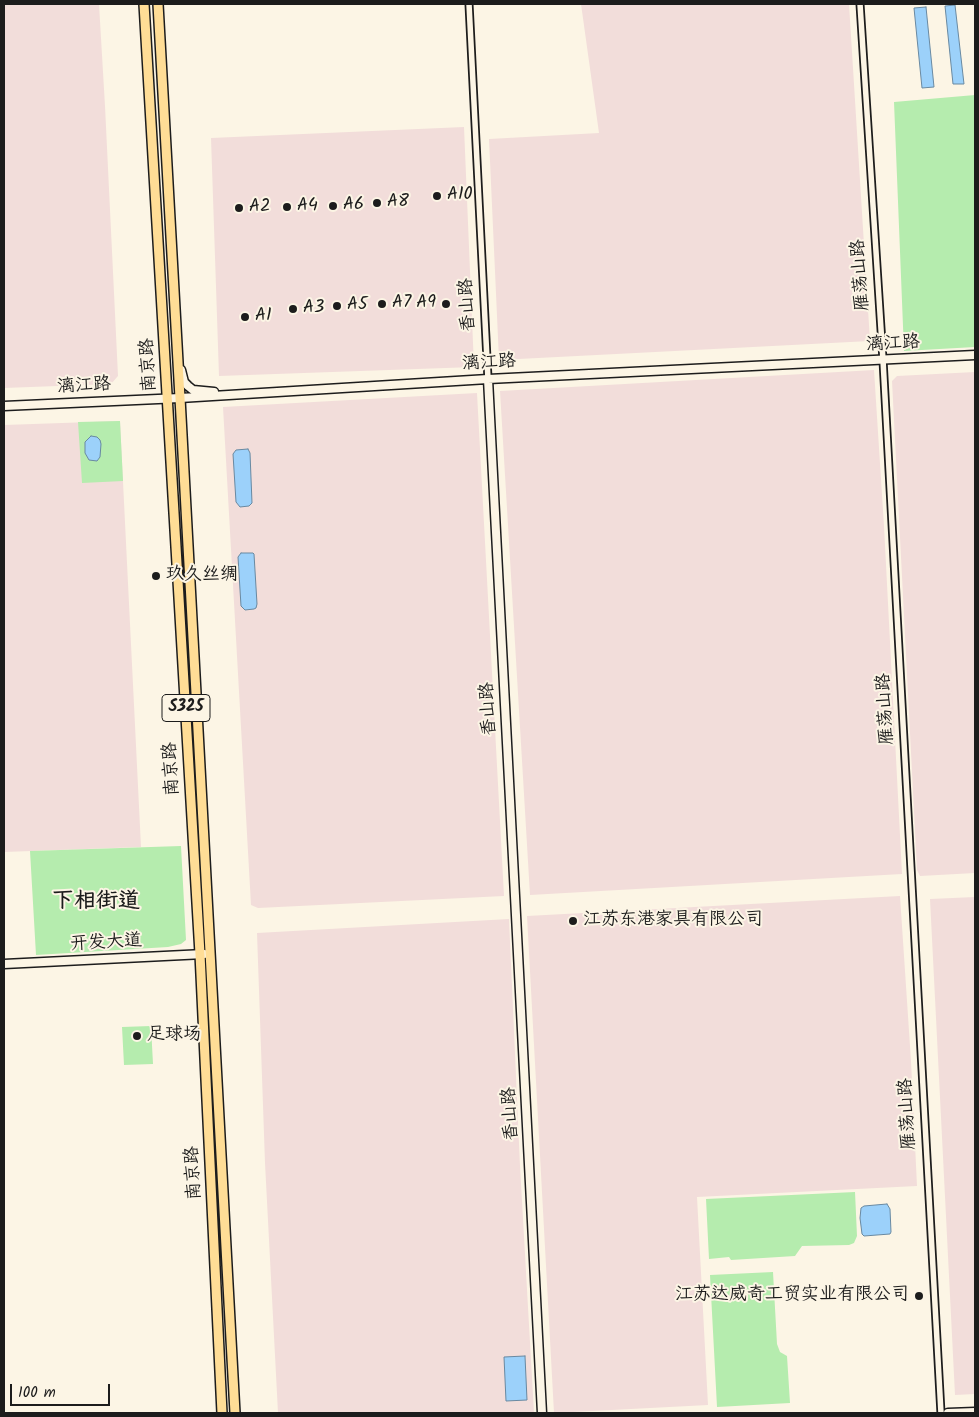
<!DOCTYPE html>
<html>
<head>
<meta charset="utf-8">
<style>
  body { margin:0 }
  #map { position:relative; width:979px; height:1417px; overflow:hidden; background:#fcf5e5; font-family:Kalam,sans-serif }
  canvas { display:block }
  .frame { position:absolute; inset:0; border:5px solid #1c1c1c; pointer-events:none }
  .scale { position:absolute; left:10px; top:1384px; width:100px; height:22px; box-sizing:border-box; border:2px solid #1c1c1c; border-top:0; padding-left:6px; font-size:15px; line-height:18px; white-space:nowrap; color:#1c1c1c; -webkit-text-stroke:4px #fcf5e5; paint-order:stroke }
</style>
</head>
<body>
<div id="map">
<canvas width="979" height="1417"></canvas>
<div class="frame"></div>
<div class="scale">100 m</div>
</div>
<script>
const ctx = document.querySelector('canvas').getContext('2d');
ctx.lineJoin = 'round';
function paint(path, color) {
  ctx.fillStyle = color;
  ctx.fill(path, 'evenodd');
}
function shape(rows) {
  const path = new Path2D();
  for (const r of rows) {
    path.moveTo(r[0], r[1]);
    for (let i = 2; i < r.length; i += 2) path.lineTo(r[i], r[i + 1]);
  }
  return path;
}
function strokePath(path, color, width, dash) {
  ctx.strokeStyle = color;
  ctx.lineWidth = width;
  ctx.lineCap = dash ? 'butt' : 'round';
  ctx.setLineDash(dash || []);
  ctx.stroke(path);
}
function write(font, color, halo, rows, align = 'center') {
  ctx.font = font + ' Kalam,"LXGW WenKai TC",sans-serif';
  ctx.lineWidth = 4;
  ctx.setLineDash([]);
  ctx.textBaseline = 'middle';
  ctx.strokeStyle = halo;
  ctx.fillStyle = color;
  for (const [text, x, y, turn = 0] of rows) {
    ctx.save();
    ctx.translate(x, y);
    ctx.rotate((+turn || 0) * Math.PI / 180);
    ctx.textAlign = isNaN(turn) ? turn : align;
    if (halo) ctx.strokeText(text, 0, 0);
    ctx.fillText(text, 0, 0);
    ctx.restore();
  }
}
const built = shape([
  [4,4,99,4,105,106,118,376,111,384,4,388],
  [581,4,849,4,870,341,499,360,489,139,599,133],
  [464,127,474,367,219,376,211,138],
  [874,370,884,526,902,874,530,895,500,391],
  [975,372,975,873,920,876,917,870,892,381,897,376],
  [477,393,504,896,258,908,251,905,223,407],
  [120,421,141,847,4,852,4,425],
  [900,896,911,1061,917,1186,697,1197,708,1405,554,1413,527,916],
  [975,897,975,1394,955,1395,930,899],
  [509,919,520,1166,534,1413,278,1413,265,1163,257,933]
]);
const green = shape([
  [975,95,975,347,904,351,894,102],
  [120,421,123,481,82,483,78,422],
  [181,846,186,940,181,944,168,947,36,955,30,851],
  [151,1026,153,1064,124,1065,122,1027],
  [855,1192,857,1236,854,1243,849,1245,802,1246,795,1256,731,1260,729,1257,709,1259,706,1199],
  [773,1272,777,1344,780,1352,787,1356,790,1403,717,1407,710,1275]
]);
const water = shape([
  [955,5,964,84,953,84,945,6,955,5],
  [926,7,934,87,922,88,914,8,926,7],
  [91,436,97,437,100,440,101,444,100,457,97,461,89,460,85,453,85,442,91,436],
  [248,449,250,453,252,503,249,506,240,507,236,502,233,454,236,450,248,449],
  [241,553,253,553,254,554,257,604,256,608,254,609,245,610,241,606,238,557,241,553],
  [887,1204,890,1209,891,1232,890,1234,864,1236,862,1234,860,1218,861,1208,864,1206,887,1204],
  [525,1356,527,1400,506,1401,504,1357,525,1356]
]);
const street = shape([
  [469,4,488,379],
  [860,4,883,360,941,1413]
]);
const secondary = shape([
  [181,370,184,382,188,386,193,390,214,392],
  [488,379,542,1413],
  [4,406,180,398,488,379,975,355],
  [4,964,204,954],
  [948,1413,975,1412]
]);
const primary = shape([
  [144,4,200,954,222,1413],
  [158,4,180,398,235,1413]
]);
const markers = [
  [437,196,5,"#1c1c1c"],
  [377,203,5,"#1c1c1c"],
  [333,206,5,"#1c1c1c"],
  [287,207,5,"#1c1c1c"],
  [239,208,5,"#1c1c1c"],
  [382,304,5,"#1c1c1c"],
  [446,304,5,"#1c1c1c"],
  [337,306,5,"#1c1c1c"],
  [293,309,5,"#1c1c1c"],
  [245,317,5,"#1c1c1c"],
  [156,576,5,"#1c1c1c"],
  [573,921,5,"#1c1c1c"],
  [137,1036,5,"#1c1c1c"],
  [919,1296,5,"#1c1c1c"]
];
const shields = [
  [186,708,48]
];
const shieldNames = [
  ["S325",186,708]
];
const poiNames = [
  ["A10",447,196],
  ["A8",387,203],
  ["A6",343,206],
  ["A4",297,207],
  ["A2",249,208],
  ["A7",392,304],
  ["A9",436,304,"right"],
  ["A5",347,306],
  ["A3",303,309],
  ["A1",255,317],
  ["玖久丝绸",166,576],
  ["江苏东港家具有限公司",583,921],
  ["足球场",147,1036],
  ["江苏达威奇工贸实业有限公司",909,1296,"right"]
];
const streetNames = [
  ["雁荡山路",862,275,-94],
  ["香山路",469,305,-93],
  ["漓江路",893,345,-3],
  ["漓江路",489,364,-3],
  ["南京路",150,365,-93],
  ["漓江路",84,387,-3],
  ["香山路",490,709,-93],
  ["雁荡山路",887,709,-93],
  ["南京路",173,769,-93],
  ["开发大道",106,944,-3],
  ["香山路",512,1114,-93],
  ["雁荡山路",909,1114,-93],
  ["南京路",195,1173,-93]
];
const districtNames = [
  ["下相街道",96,903]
];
paint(built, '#f2ddda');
paint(green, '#b5ecae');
paint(water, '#9cd1fa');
strokePath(water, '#6989a1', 1);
strokePath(street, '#1c1c1c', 9);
strokePath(secondary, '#1c1c1c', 11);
strokePath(primary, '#1c1c1c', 12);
strokePath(street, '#fcf5e5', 5.5);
strokePath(secondary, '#fcf5e5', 8);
strokePath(primary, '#ffdd96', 9);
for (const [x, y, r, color] of markers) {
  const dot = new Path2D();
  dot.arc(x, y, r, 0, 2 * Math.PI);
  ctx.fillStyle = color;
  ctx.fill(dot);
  strokePath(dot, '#fcf5e5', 2);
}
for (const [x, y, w] of shields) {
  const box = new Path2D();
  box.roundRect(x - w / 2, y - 13.5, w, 27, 4);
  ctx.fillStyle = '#fcf5e5';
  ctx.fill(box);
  strokePath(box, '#1c1c1c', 1);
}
write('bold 16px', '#1c1c1c', null, shieldNames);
write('18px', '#1c1c1c', '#fcf5e5', poiNames, 'left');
write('18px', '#1c1c1c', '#fcf5e5', streetNames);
write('bold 22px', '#1c1c1c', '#fcf5e5', districtNames);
</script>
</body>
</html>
